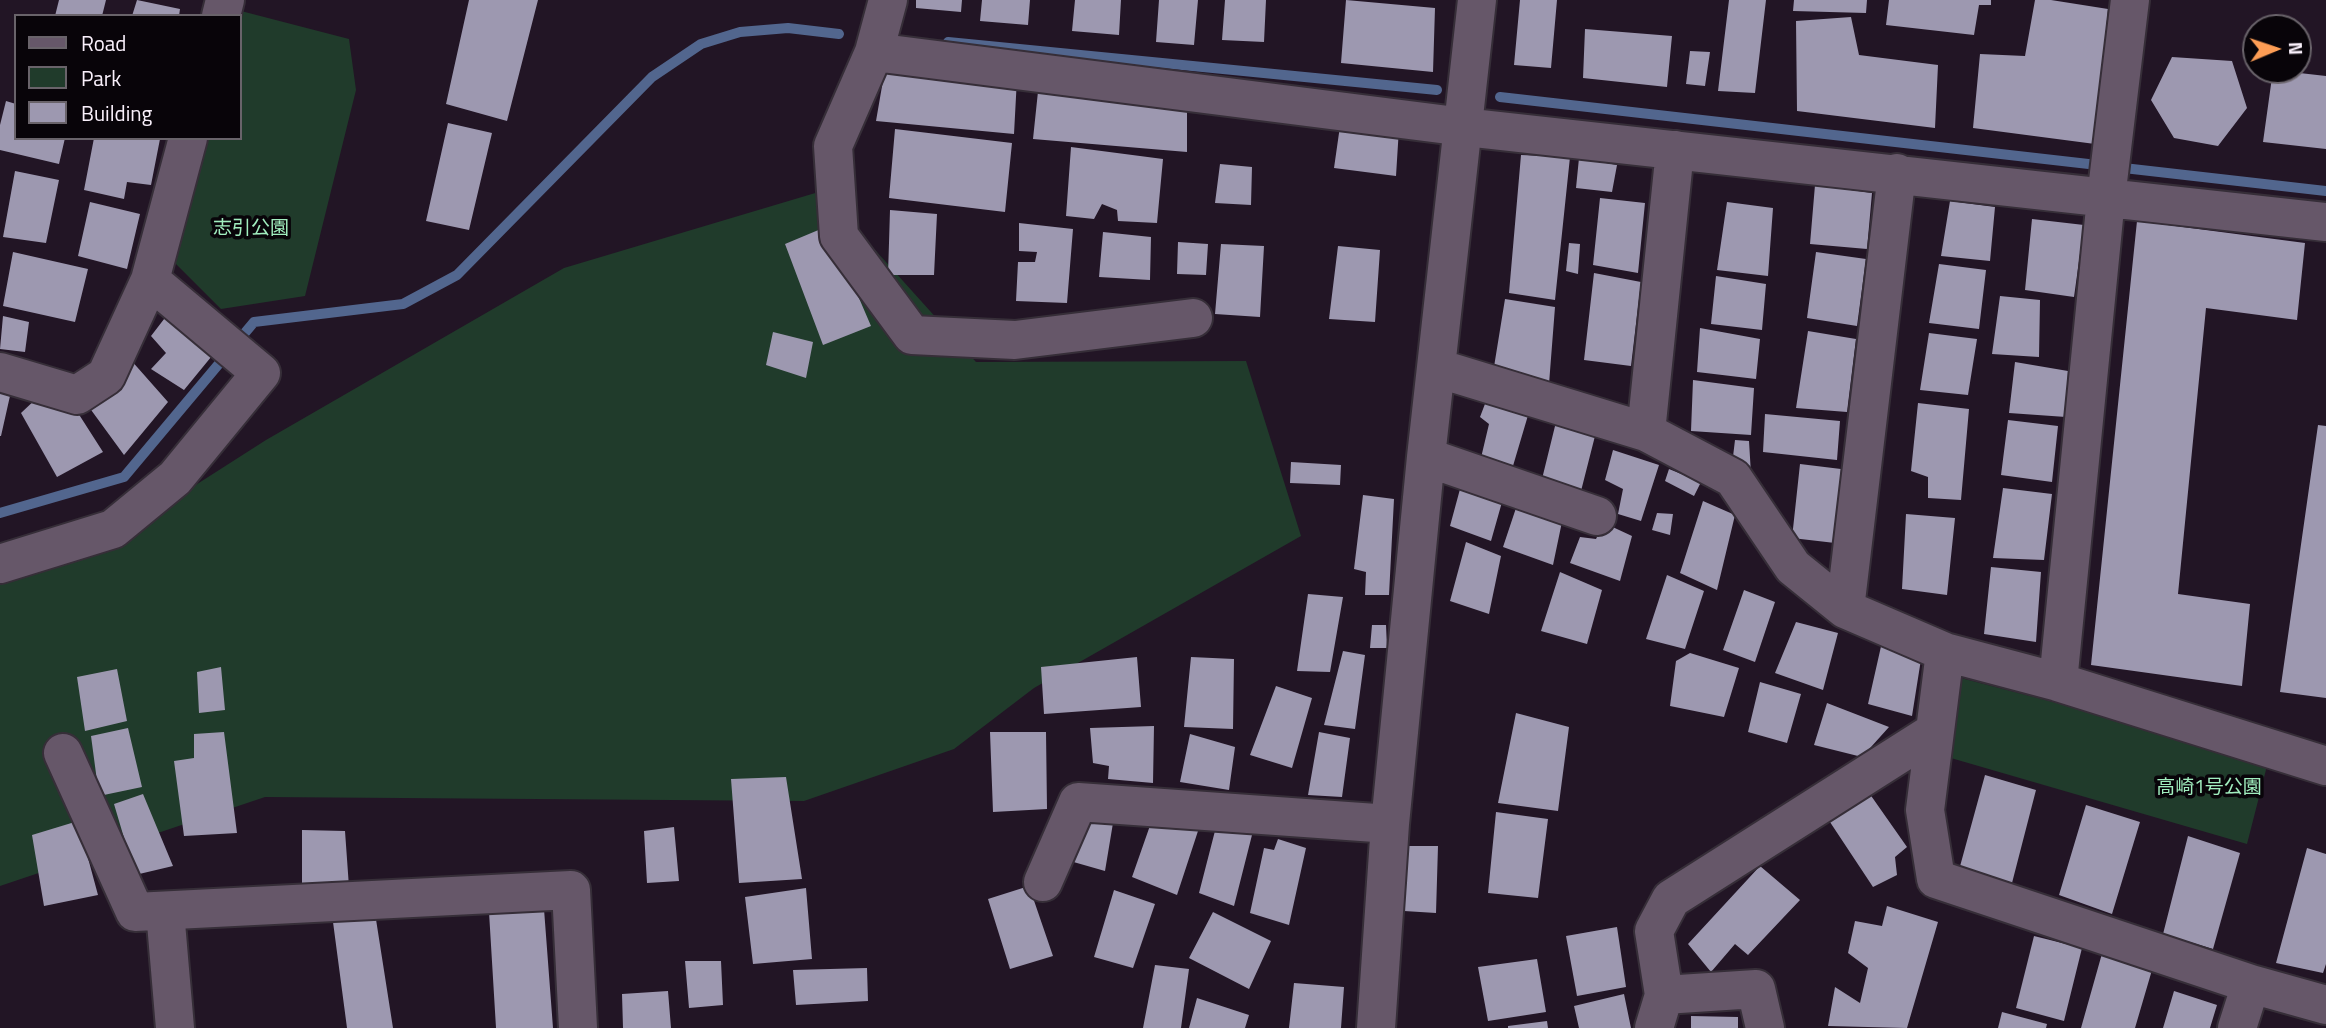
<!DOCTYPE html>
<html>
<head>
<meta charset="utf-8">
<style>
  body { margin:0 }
  #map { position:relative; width:2326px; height:1028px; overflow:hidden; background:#221525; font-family:"Titillium Web",sans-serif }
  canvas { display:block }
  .legend { position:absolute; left:14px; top:14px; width:228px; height:126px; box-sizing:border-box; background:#080409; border:2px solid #69636a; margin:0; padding:9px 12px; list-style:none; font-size:21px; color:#faf1fc }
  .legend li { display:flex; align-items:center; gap:14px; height:35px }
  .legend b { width:35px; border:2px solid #69636a }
  .north { position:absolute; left:2242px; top:14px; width:70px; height:70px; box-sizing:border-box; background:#080409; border:2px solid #69636a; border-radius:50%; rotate:88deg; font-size:19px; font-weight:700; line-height:28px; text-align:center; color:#faf1fc }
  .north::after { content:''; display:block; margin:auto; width:24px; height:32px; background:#fd9d55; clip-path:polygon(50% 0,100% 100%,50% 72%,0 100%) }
</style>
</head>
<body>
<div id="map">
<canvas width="2326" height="1028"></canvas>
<ul class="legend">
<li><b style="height:9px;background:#665769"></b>Road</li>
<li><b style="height:19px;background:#203b2b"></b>Park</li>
<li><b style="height:19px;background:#9d98b0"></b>Building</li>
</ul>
<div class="north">N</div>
</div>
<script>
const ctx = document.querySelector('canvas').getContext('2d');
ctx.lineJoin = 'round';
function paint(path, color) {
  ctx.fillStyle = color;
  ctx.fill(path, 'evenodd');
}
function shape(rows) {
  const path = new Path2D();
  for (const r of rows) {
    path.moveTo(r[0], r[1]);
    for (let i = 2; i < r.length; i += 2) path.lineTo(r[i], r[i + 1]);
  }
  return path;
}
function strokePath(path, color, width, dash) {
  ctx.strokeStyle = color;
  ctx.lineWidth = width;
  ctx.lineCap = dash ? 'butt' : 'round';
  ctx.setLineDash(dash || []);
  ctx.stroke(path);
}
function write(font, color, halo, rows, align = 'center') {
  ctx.font = font + ' "Titillium Web","Noto Sans JP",sans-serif';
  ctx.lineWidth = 7;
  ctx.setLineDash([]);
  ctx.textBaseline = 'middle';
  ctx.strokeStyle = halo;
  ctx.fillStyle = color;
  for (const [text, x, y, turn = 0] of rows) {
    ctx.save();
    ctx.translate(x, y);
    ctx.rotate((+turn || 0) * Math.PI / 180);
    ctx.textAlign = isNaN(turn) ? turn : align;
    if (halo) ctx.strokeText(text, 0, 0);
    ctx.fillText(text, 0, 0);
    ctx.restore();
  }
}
const green = shape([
  [241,11,349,39,356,90,305,296,221,309,172,260,205,138,240,138],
  [822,191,976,362,1246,361,1301,536,1034,688,954,749,804,801,265,797,0,886,0,584,119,534,266,440,564,268],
  [1961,678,2269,758,2247,844,1944,756]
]);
const stream = shape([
  [948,42,1437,90],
  [1500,97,2326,191],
  [0,513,124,477,254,322,403,304,457,275,652,77,701,44,740,32,788,28,839,34]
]);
const building = shape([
  [59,0,106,0,102,16,55,16],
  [137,0,180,9,179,16,132,16],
  [469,0,538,0,507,121,446,104],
  [916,0,962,0,961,12,916,8],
  [982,0,1030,0,1028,25,980,21],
  [1075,0,1121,0,1119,35,1072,31],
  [1159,0,1198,0,1194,45,1156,42],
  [1225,0,1266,0,1264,42,1222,40],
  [1346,0,1435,8,1433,72,1341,63],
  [1520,0,1557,0,1551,68,1514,65],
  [1729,0,1766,0,1755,93,1718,91],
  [1794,0,1867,0,1866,13,1793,11],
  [1889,0,1991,0,1991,5,1979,5,1974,35,1886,25],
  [2035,0,2051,0,2108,9,2095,144,1973,128,1980,54,2025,56],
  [1851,17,1859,55,1938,65,1935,128,1797,111,1796,21],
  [1585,29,1672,36,1667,87,1583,78],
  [1690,51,1710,52,1705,86,1686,84],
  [2172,57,2232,61,2247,108,2218,146,2174,138,2151,100],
  [886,63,1017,78,1014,134,876,121],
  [2273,70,2326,76,2326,149,2263,142],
  [1039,82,1187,99,1187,152,1033,139],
  [6,101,16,104,16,138,65,138,59,164,0,150,0,125],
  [1341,119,1399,128,1396,176,1334,168],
  [448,123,492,133,469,230,426,221],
  [895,129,1012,143,1005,212,889,198],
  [94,138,160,139,151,185,127,182,124,199,84,190],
  [1071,147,1163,159,1157,223,1118,221,1117,210,1102,204,1094,219,1066,216],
  [1521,155,1570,157,1555,300,1509,293],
  [1579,158,1617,165,1612,192,1576,188],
  [1220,164,1252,167,1251,205,1215,203],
  [15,171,59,180,46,243,3,237],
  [1815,185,1872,193,1867,249,1810,244],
  [1600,198,1645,203,1638,273,1593,265],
  [1950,201,1995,207,1990,261,1941,256],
  [90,202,140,214,127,269,78,256],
  [1727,202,1773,208,1768,276,1717,270],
  [890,210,937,214,934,275,888,275],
  [2032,219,2084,225,2074,297,2025,290],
  [2137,221,2305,243,2297,320,2206,308,2178,594,2250,604,2242,686,2091,665],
  [1019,223,1073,229,1067,303,1016,301,1018,262,1035,262,1037,252,1019,251],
  [828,226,871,326,823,345,785,244],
  [1103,232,1151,237,1150,280,1099,277],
  [1178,242,1208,244,1206,275,1177,274],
  [1569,243,1580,244,1578,274,1566,271],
  [1221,244,1264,246,1260,317,1215,314],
  [1338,246,1380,250,1375,322,1329,319],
  [13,252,88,269,75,322,3,306],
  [1816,252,1866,259,1857,326,1807,318],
  [1939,264,1986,270,1979,329,1929,323],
  [1594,273,1641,282,1631,366,1584,360],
  [1716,276,1766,284,1762,330,1711,324],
  [2000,296,2040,300,2039,357,1992,354],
  [1505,299,1555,307,1549,384,1493,373],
  [171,310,216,351,184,390,151,369,166,353,151,336],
  [3,316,29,322,25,352,0,349],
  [1700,328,1760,339,1756,379,1697,372],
  [1808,331,1856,339,1847,412,1796,408],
  [773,332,813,342,806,378,766,365],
  [1929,333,1977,339,1968,395,1920,390],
  [130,359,168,402,124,455,86,403],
  [2015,362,2068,371,2066,417,2009,413],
  [1693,380,1754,388,1751,435,1691,431],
  [0,383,12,387,1,436,0,436],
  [1488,396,1529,412,1510,476,1480,462,1489,424,1480,417],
  [38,397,71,402,103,452,57,477,21,413],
  [1918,403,1969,409,1961,500,1928,498,1928,477,1911,471],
  [1765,414,1840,421,1837,460,1763,452],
  [2008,420,2058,426,2052,482,2001,475],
  [1556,422,1595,436,1580,495,1542,479],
  [2318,425,2326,426,2326,698,2280,692],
  [1735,440,1749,441,1751,474,1732,465],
  [1613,450,1659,465,1641,521,1618,514,1623,489,1605,480],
  [1291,462,1341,465,1340,485,1290,483],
  [1800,464,1841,469,1835,543,1792,538],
  [1669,469,1701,482,1694,496,1665,481],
  [1463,478,1504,495,1491,541,1450,526],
  [2003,488,2052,494,2044,560,1993,558],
  [1363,495,1394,499,1389,595,1365,595,1366,572,1354,569],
  [1519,499,1563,517,1553,565,1503,547],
  [1703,501,1735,515,1717,590,1680,573],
  [1657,513,1673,514,1670,535,1652,530],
  [1906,514,1955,518,1947,595,1902,589],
  [1604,523,1632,536,1620,581,1570,563,1580,537,1596,539],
  [1466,542,1501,556,1489,614,1450,601],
  [1991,567,2041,572,2036,642,1984,634],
  [1560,572,1602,590,1587,644,1541,631],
  [1667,575,1704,591,1685,649,1646,639],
  [1744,590,1775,602,1755,662,1723,650],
  [1308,594,1343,597,1330,672,1297,671],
  [1796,622,1838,633,1823,690,1775,673],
  [1372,625,1386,625,1387,648,1370,648],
  [1882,642,1922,653,1912,716,1868,704],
  [1343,651,1365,655,1355,729,1324,725],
  [1690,653,1739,668,1724,717,1670,706,1676,661],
  [1137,657,1141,707,1044,714,1041,667],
  [1191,657,1234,659,1233,729,1184,727],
  [221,667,225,710,199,713,197,672],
  [117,669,127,721,85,731,77,677],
  [1760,682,1801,694,1787,743,1748,732],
  [1276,686,1312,698,1292,768,1250,755],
  [1827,703,1889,727,1862,757,1814,745],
  [1516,713,1569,727,1558,811,1498,803],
  [1154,726,1153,783,1108,779,1109,766,1093,763,1090,728],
  [128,728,142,787,99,796,91,736],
  [224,732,237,833,184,836,174,761,194,758,194,734],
  [990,732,1046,732,1047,809,993,812],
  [1319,732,1350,738,1342,797,1308,795],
  [1190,734,1235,747,1229,790,1180,782],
  [1985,775,2036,790,2012,883,1959,870],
  [786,777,802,879,739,883,731,779],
  [1867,790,1907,847,1895,857,1897,875,1873,887,1826,816],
  [143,794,173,866,135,875,114,804],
  [2086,805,2140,822,2112,914,2059,895],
  [1084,811,1114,817,1105,871,1070,861],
  [1496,812,1548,819,1538,898,1488,893],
  [1153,817,1198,831,1177,895,1132,877],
  [78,821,98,895,44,906,32,835],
  [674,827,679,881,647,883,644,831],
  [1216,827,1252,835,1234,906,1199,893],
  [302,830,345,831,349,887,302,887],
  [2188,836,2240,853,2213,949,2163,934],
  [1278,839,1306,848,1289,925,1250,913,1264,848,1274,850],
  [1407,846,1438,846,1436,913,1404,911],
  [2307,848,2326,854,2326,964,2323,973,2276,963],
  [1760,866,1800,900,1748,955,1735,944,1711,972,1688,944],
  [1029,886,1053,956,1010,969,988,899],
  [806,888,812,959,753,964,745,897],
  [1114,890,1155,904,1133,968,1094,957],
  [1887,906,1938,922,1907,1028,1828,1026,1835,987,1860,1003,1868,968,1848,953,1855,921,1882,926],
  [544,909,553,1028,496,1028,489,912],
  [1213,912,1271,941,1249,989,1189,958],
  [375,913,393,1028,347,1028,333,922],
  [1617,927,1626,987,1577,996,1566,936],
  [2034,936,2082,948,2064,1021,2016,1008],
  [2103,950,2152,970,2135,1028,2081,1028],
  [1537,959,1546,1012,1488,1021,1478,967],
  [685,961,721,961,723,1005,689,1008],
  [1155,965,1189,969,1181,1028,1143,1028],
  [867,968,868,1001,796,1005,793,970],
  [1294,983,1344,987,1341,1028,1289,1028],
  [668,991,671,1028,623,1028,622,994],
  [2174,991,2217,1005,2210,1028,2163,1028],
  [1624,994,1631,1028,1579,1028,1574,1006],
  [1197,998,1249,1015,1245,1028,1189,1028],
  [2002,1012,2047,1024,2046,1028,1998,1028],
  [1691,1016,1738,1017,1738,1028,1691,1028],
  [1547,1021,1548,1028,1508,1028,1508,1026]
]);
const minor = shape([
  [888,0,874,52,833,146,839,236,912,335,1015,340,1193,318],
  [2130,0,2106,198,2058,682,1945,652,1925,810,1936,879,2251,984,2326,1005],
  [221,16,225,0],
  [874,52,1464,127,2326,222],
  [1437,368,1646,432,1733,478,1793,567,1845,609,1945,652],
  [0,372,77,395,106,376,150,280,188,138],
  [1646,432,1675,150],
  [1426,457,1597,516],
  [0,564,113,529,175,478,261,373,150,280],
  [1845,609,1897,173],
  [2058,682,2326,766],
  [63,753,135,912,571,890,578,1028],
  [1043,882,1078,802,1390,824],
  [165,911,175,1028],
  [1376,1028,1390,824,1426,457,1477,0],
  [1654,1028,1664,995],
  [1765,1028,1756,989,1664,995,1654,931,1671,899,1934,732],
  [2237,1028,2251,984]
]);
const parkNames = [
  ["志引公園",251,229],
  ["高崎1号公園",2209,788]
];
paint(green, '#203b2b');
strokePath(stream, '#52668e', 10);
paint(building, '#9d98b0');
strokePath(minor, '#362e38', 42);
strokePath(minor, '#665769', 38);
write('19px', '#a1eebf', '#080409', parkNames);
</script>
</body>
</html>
